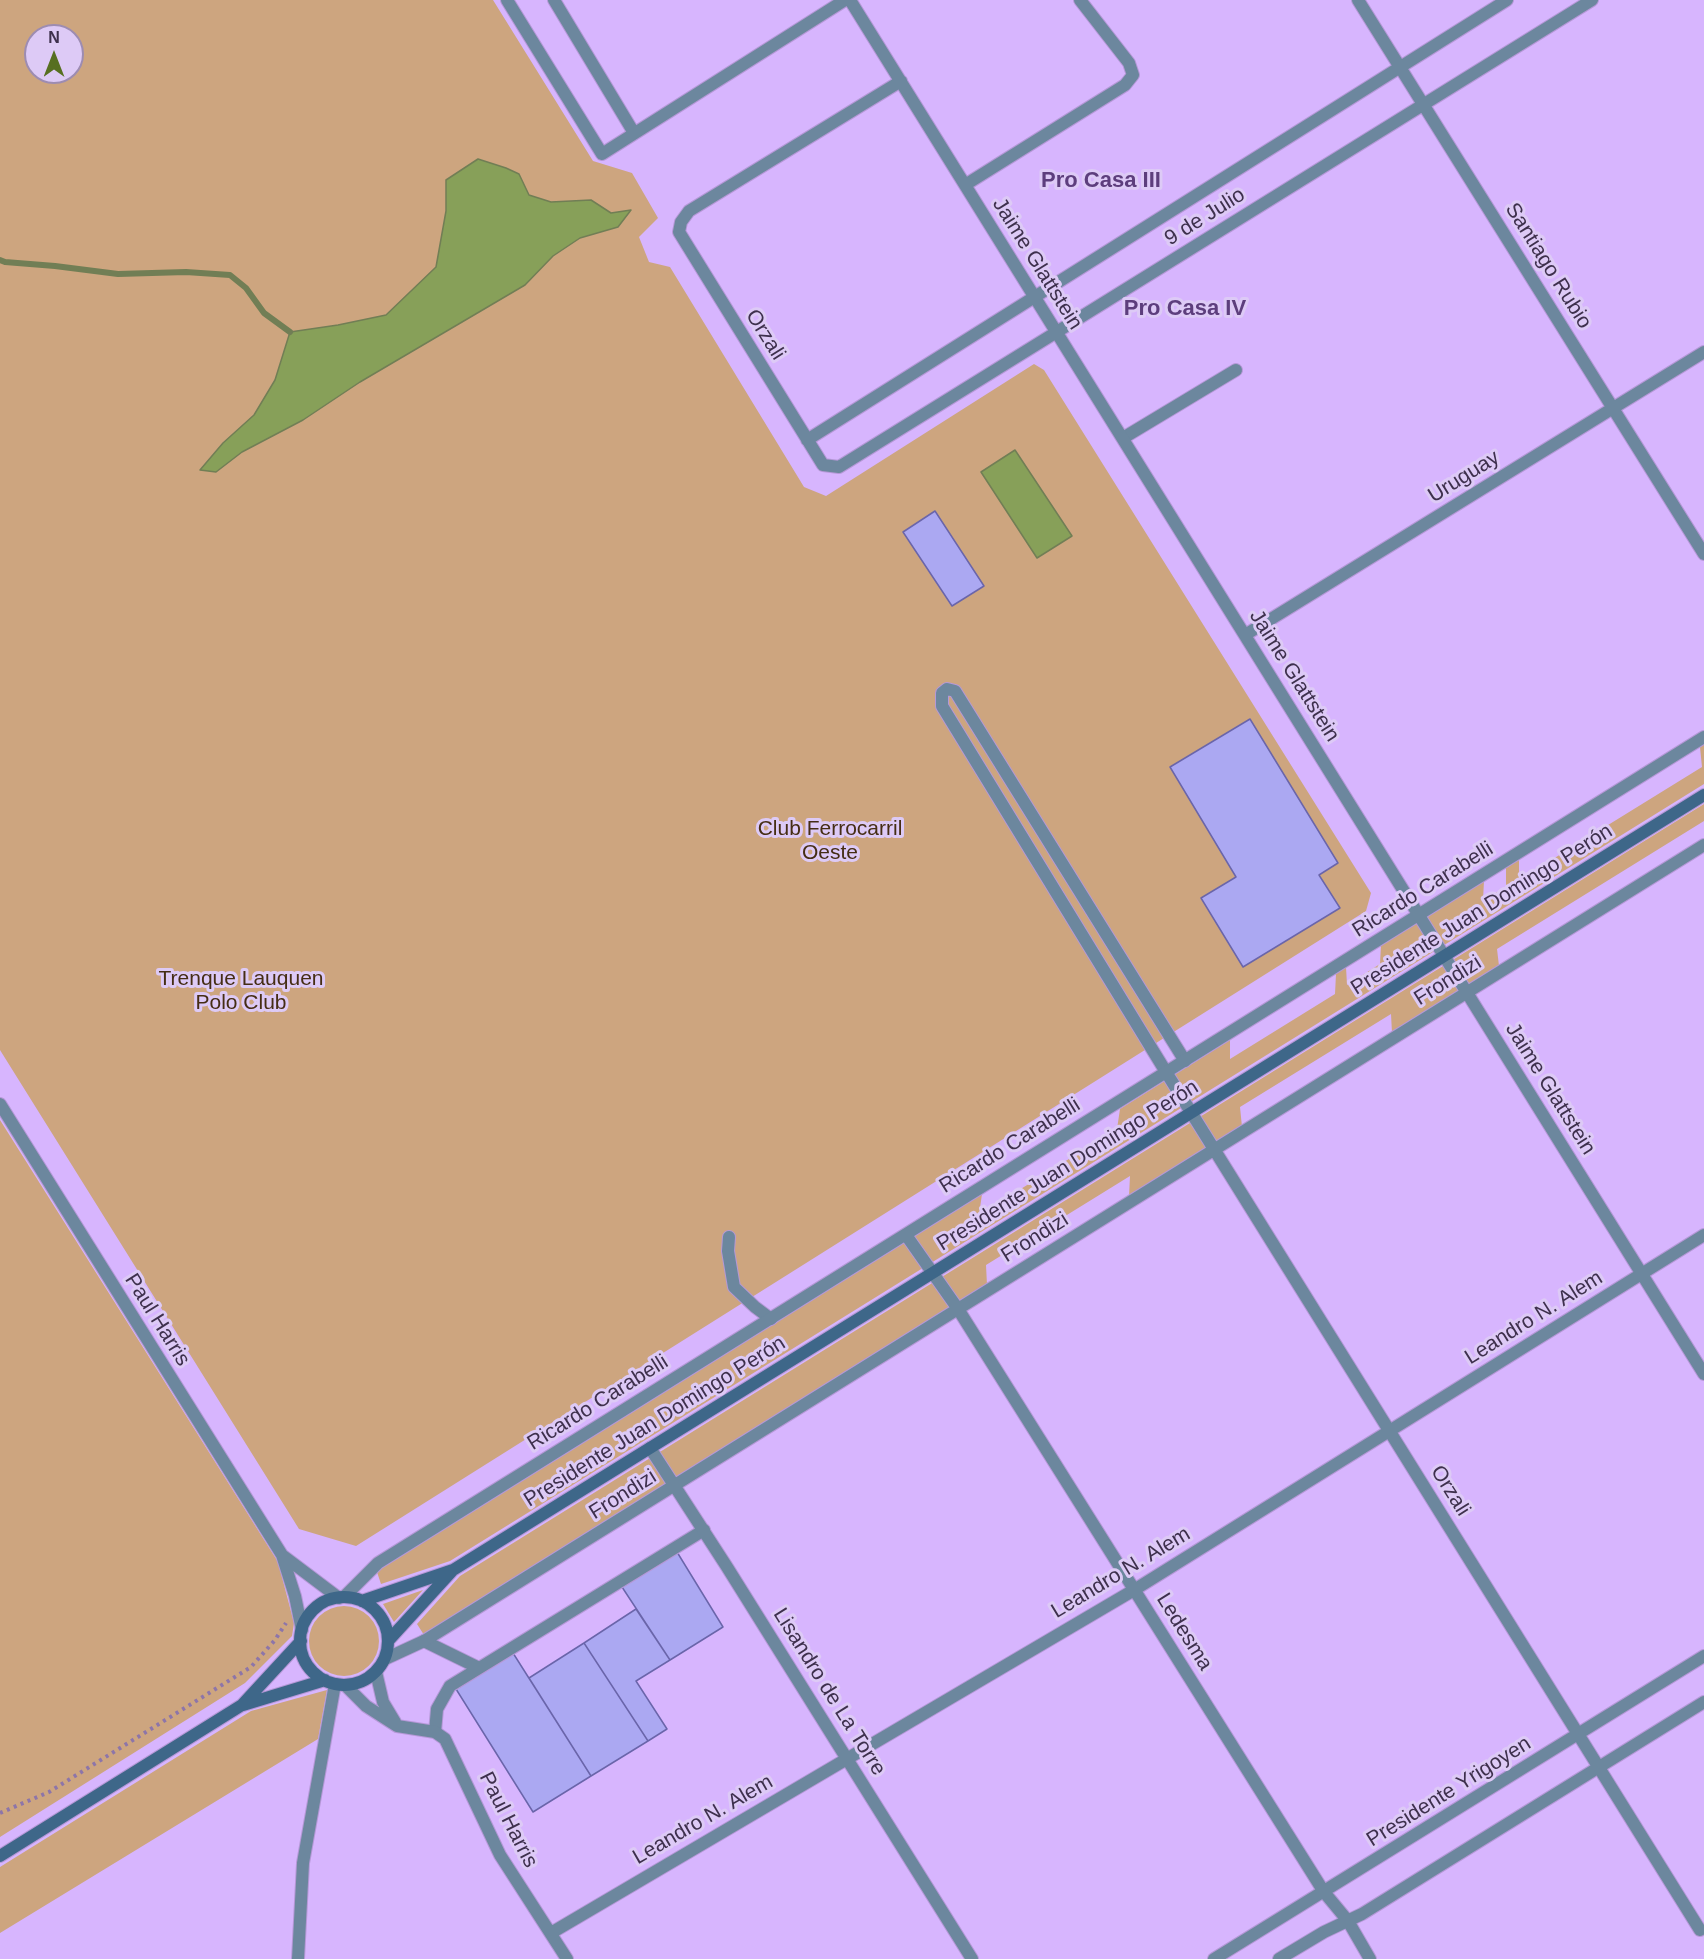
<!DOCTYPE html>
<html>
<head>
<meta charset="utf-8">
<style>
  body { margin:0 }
  #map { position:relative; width:1704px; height:1959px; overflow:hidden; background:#d7b5fe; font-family:Arial,sans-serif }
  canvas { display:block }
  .north { position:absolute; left:24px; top:24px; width:60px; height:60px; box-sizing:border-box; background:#ddcaf6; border:2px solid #9d8cb2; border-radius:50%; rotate:0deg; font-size:16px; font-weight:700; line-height:24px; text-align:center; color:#3e304d }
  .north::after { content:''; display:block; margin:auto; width:21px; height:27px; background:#576f21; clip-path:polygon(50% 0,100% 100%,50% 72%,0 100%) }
</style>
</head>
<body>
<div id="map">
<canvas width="1704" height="1959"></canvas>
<div class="north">N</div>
</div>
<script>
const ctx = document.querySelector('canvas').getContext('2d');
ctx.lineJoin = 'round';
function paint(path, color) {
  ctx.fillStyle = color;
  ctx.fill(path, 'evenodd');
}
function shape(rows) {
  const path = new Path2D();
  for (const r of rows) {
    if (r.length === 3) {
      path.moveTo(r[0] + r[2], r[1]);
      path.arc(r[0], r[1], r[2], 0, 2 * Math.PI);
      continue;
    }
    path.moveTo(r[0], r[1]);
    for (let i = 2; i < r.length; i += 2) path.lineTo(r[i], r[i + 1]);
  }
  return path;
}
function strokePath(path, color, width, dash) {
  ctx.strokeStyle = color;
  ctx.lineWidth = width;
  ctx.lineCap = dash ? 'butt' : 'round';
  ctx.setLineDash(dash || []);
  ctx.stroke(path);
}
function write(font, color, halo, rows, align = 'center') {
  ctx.font = font + ' Arial,sans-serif';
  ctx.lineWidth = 6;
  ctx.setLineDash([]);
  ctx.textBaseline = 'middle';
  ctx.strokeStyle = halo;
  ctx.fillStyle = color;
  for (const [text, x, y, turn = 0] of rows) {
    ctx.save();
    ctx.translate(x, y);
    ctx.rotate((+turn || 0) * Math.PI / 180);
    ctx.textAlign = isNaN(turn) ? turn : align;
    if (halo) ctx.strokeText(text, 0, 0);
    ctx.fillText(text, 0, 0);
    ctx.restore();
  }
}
const green = shape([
  [0,0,493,0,593,161,632,173,658,218,639,237,649,262,670,267,804,487,826,496,1034,364,1044,370,1371,893,1366,911,356,1546,299,1529,0,1050],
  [36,36,72,36,72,72,36,72],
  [1704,744,1704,784,450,1561,381,1584,377,1572,383,1567,982,1194,979,1215,1117,1129,1120,1109,1230,1040,1230,1059,1335,994,1336,974,1346,967,1347,985,1380,964,1381,945,1427,916,1484,881,1483,900,1506,887,1506,868,1519,860,1519,880,1702,767,1700,747],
  [1704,804,1704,821,1497,949,1499,966,1392,1033,1391,1014,1240,1107,1242,1127,1129,1196,1130,1176,986,1265,987,1285,424,1635,417,1624,460,1576],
  [0,1120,278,1562,294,1623,292,1636,245,1683,0,1837],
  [423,1590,394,1622,383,1604],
  [344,1641,35],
  [327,1690,318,1739,0,1933,0,1867,251,1711]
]);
const water = shape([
  [478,159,506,168,519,174,529,195,551,202,591,200,611,213,631,210,618,227,580,238,553,256,525,285,360,382,303,420,242,452,216,472,200,470,223,443,254,415,275,380,290,332,338,325,386,315,436,267,446,211,446,180,478,159],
  [1015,450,1072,536,1037,558,981,472,1015,450]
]);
const stream = shape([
  [0,260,5,262,55,266,118,274,186,272,230,275,246,288,264,313,290,332]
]);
const building = shape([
  [935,511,984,586,952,606,903,532,935,511],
  [1250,719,1338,863,1319,875,1340,908,1243,967,1201,898,1236,877,1170,767,1250,719],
  [677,1552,723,1627,670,1660,622,1587,677,1552],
  [636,1609,670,1660,636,1681,667,1729,648,1741,584,1643,636,1609],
  [584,1643,648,1741,591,1776,529,1678,584,1643],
  [513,1653,591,1776,533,1812,456,1689,513,1653]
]);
const path = shape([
  [0,1813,49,1792,251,1667,275,1640,286,1623]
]);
const lane = shape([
  [1123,438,1236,370],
  [1166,1072,942,706,942,693,947,689,955,691,1185,1061],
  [729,1237,728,1251,734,1287,755,1307,771,1319],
  [424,1641,479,1668],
  [435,1732,437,1709,450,1686,704,1530]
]);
const street = shape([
  [507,0,602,154,845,0],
  [554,0,634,133],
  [850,0,1704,1374],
  [1358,0,1704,554],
  [901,81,689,211,681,222,679,232,823,465,839,467,1592,0],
  [965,185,1125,85,1133,75,1129,63,1080,0],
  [807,440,1507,0],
  [1245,635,1704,352],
  [1166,1072,1700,1930],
  [0,1104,282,1555,295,1596,302,1630],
  [906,1235,958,1309,1324,1892,1348,1921,1370,1959],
  [650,1448,727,1567,972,1959],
  [282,1555,339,1598],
  [344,1597,378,1563,1704,737],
  [385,1659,424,1641,1704,845],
  [376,1672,383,1702,395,1722],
  [345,1685,366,1706,397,1726,435,1732,445,1739,500,1855,567,1959],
  [551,1933,1134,1590,1704,1235],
  [298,1959,303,1863,335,1684],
  [1214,1959,1704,1656],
  [1279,1959,1324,1932,1362,1914,1704,1702]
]);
const secondary = shape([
  [344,1641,44],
  [362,1601,453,1570,1704,795],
  [388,1641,452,1571],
  [243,1705,325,1680],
  [0,1856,242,1705,301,1641]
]);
const streetNames = [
  ["9 de Julio",1205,217,-32],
  ["Jaime Glattstein",1037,264,58],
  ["Santiago Rubio",1548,266,58],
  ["Orzali",765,335,58],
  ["Uruguay",1464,477,-32],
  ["Jaime Glattstein",1294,676,58],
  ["Ricardo Carabelli",1423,890,-32],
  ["Presidente Juan Domingo Perón",1482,910,-32],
  ["Frondizi",1448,981,-32],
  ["Jaime Glattstein",1550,1089,58],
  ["Ricardo Carabelli",1010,1146,-32],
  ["Presidente Juan Domingo Perón",1068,1166,-32],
  ["Frondizi",1035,1238,-32],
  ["Leandro N. Alem",1534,1318,-32],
  ["Paul Harris",157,1320,58],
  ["Ricardo Carabelli",598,1403,-32],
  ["Presidente Juan Domingo Perón",655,1422,-32],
  ["Orzali",1450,1491,58],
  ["Frondizi",623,1495,-32],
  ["Leandro N. Alem",1121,1573,-31],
  ["Ledesma",1184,1632,58],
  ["Lisandro de La Torre",829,1692,58],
  ["Presidente Yrigoyen",1449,1792,-32],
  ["Paul Harris",508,1820,63],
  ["Leandro N. Alem",703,1820,-30]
];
const parkNames = [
  ["Club Ferrocarril",830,829],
  ["Oeste",830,853],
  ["Trenque Lauquen",241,979],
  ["Polo Club",241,1003]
];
const neighbourhoodNames = [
  ["Pro Casa III",1101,181],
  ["Pro Casa IV",1185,309]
];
paint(green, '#cda57f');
paint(water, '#87a059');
strokePath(water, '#717e55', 1.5);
strokePath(stream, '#717e55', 6);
paint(building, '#aba8f2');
strokePath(building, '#6a65aa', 1.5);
strokePath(lane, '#b598d7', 14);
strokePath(street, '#b598d7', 14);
strokePath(secondary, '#b598d7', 14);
strokePath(path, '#8d75a9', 4, [3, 4.5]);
strokePath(lane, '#6c879e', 12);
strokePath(street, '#6c879e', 12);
strokePath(secondary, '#3e6789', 12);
write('21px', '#3e304d', '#ddcaf6', streetNames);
write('21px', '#452d14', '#ddcaf6', parkNames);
write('bold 22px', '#5d3e7d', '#ddcaf6', neighbourhoodNames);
</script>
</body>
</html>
